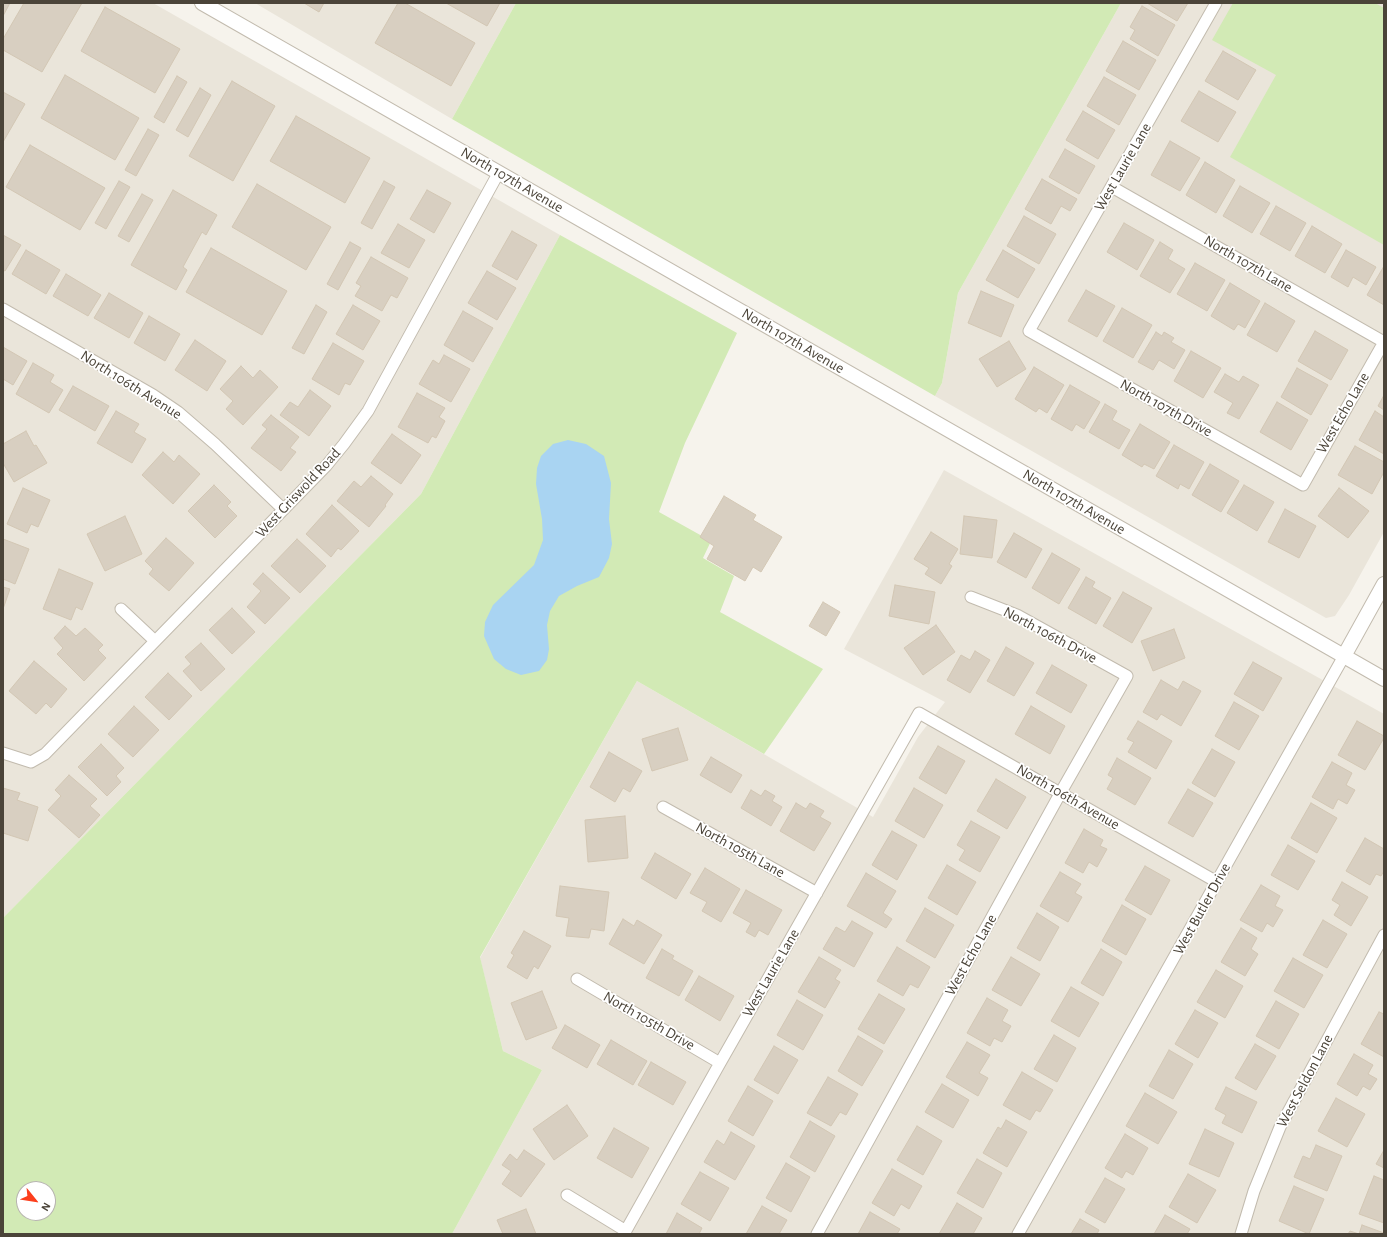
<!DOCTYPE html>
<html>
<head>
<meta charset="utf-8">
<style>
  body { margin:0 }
  #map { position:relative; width:1387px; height:1237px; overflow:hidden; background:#f6f3ec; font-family:"Alegreya Sans",sans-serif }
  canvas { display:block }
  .frame { position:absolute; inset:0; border:4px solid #4b4439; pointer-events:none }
  .north { position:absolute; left:16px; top:1181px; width:40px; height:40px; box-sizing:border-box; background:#fff; border:1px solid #b7b4b0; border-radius:50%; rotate:120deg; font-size:11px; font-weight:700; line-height:16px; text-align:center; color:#4b4439 }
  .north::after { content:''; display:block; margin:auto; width:14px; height:18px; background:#fc3f1d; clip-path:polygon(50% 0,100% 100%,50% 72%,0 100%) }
</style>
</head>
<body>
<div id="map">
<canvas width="1387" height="1237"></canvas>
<div class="frame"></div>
<div class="north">N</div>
</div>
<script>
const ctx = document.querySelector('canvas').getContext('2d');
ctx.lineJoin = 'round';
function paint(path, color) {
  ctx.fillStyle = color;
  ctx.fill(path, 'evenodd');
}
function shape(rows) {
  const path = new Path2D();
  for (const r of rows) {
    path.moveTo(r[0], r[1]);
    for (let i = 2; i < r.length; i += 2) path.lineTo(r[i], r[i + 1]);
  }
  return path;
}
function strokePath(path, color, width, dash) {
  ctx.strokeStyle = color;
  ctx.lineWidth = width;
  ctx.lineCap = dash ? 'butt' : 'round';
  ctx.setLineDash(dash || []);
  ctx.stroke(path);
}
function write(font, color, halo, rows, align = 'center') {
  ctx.font = font + ' "Alegreya Sans",sans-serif';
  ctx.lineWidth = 3.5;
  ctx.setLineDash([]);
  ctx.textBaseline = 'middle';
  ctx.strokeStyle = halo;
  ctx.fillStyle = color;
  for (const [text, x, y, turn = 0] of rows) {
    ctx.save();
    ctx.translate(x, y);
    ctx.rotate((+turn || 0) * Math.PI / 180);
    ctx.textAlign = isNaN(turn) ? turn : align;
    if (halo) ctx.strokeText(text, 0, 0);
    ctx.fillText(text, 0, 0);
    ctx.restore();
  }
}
const residential = shape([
  [3,3,153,3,560,235,421,494,3,918],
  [255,3,516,3,452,119],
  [1121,3,1384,3,1384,532,1349,595,1335,616,1326,618,935,396,942,383,958,293],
  [944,470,1384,714,1384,1234,452,1234,542,1070,503,1051,480,958,637,681,873,817,918,737,945,702,844,649]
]);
const green = shape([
  [516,3,1121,3,958,293,942,383,935,396,452,119],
  [1233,3,1375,3,1384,8,1384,245,1230,157,1276,75,1212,40],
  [560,235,737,333,685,443,659,512,711,541,703,558,734,576,720,612,823,669,764,754,637,681,480,957,503,1051,542,1070,452,1234,3,1234,3,918,421,494],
  [24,1189,48,1189,48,1213,24,1213]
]);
const water = shape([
  [568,440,586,444,604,456,611,483,609,519,612,544,609,558,599,577,577,586,559,596,550,611,547,625,549,649,547,660,539,671,521,675,506,669,494,659,484,636,485,622,493,605,534,565,543,540,542,519,536,484,537,468,541,456,553,444]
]);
const building = shape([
  [3,3,10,3,3,16,3,3],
  [24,3,82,3,42,72,3,50,3,39,24,3],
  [304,3,324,3,319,12,304,3],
  [398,3,405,3,475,43,451,86,375,43,398,3],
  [446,3,500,3,487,26,446,3],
  [1147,3,1188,3,1177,21,1147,3],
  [1142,6,1175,25,1158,56,1130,39,1135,30,1130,27,1142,6],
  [105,7,180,49,155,93,81,51,105,7],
  [1123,41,1156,60,1139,90,1106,71,1123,41],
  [1223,51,1256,70,1238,100,1205,81,1223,51],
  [65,75,139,118,115,160,41,118,65,75],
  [177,76,187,82,164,123,154,117,177,76],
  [1104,77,1136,95,1119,125,1087,106,1104,77],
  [232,81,275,106,233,181,189,156,232,81],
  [200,88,211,95,188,137,176,130,200,88],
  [1199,91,1236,112,1218,142,1181,121,1199,91],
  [3,92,25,104,3,142,3,92],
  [1083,111,1115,130,1098,159,1066,140,1083,111],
  [296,116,370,158,345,203,270,161,296,116],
  [148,129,159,135,136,176,125,170,148,129],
  [1170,141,1200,158,1180,191,1151,175,1170,141],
  [30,145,105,188,80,230,6,187,30,145],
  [1065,149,1095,166,1079,194,1049,177,1065,149],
  [1205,162,1235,180,1216,213,1186,195,1205,162],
  [1042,179,1077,199,1070,211,1061,206,1051,224,1025,209,1042,179],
  [119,181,130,187,106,229,95,223,119,181],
  [384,181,395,187,372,229,361,223,384,181],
  [257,184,331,227,306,270,232,227,257,184],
  [1240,186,1270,203,1252,233,1223,216,1240,186],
  [173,190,217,215,206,235,202,232,183,267,187,270,176,290,131,265,173,190],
  [427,190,451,203,434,233,410,219,427,190],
  [142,194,153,200,129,242,118,236,142,194],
  [1276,206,1306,223,1290,251,1260,234,1276,206],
  [1024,216,1056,234,1039,264,1007,246,1024,216],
  [1124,223,1154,240,1137,270,1107,252,1124,223],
  [398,224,425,240,409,268,381,253,398,224],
  [1312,226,1342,244,1325,273,1295,256,1312,226],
  [512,231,537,245,517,280,492,266,512,231],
  [3,235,21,245,5,271,3,270,3,235],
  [350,242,361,248,338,290,327,284,350,242],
  [1160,242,1173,250,1168,259,1185,269,1170,293,1140,276,1160,242],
  [211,248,287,291,262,335,186,292,211,248],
  [26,250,60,270,46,294,12,274,26,250],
  [1003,250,1035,269,1018,298,986,280,1003,250],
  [1346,250,1376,267,1366,285,1353,277,1348,287,1331,277,1346,250],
  [371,257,408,278,397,298,391,295,382,311,355,296,361,286,356,283,371,257],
  [1195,263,1225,280,1207,311,1177,294,1195,263],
  [1384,266,1384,305,1367,295,1384,266],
  [487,271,516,288,497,320,468,303,487,271],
  [66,274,101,295,88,316,53,296,66,274],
  [1230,283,1260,301,1245,328,1238,324,1234,330,1211,316,1230,283],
  [1086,290,1115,306,1097,337,1068,321,1086,290],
  [981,291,1014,305,1001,337,968,323,981,291],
  [109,293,143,313,129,338,94,318,109,293],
  [1265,303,1295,321,1277,352,1247,335,1265,303],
  [316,305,327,312,304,354,292,348,316,305],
  [353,305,380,321,363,350,336,334,353,305],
  [1122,308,1152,325,1133,358,1103,341,1122,308],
  [463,311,493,328,473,362,444,345,463,311],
  [149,316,180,334,165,361,134,343,149,316],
  [1315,331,1348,350,1331,380,1298,361,1315,331],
  [1156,332,1162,336,1164,332,1174,338,1171,342,1185,350,1174,369,1159,360,1153,370,1138,362,1156,332],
  [195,340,226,361,207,391,175,370,195,340],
  [1009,341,1026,369,997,387,979,359,1009,341],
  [333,343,364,361,350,385,345,383,339,395,312,379,333,343],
  [3,347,27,361,13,385,3,379,3,347],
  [1191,351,1221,368,1203,398,1174,381,1191,351],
  [444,355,470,369,451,402,419,384,433,360,439,364,444,355],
  [33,363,54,375,50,382,63,390,49,413,16,394,33,363],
  [241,366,253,378,260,370,278,387,243,425,226,409,233,401,220,389,241,366],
  [1034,367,1064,385,1047,413,1039,408,1036,412,1015,399,1034,367],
  [1297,368,1328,385,1311,415,1281,397,1297,368],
  [1225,374,1239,382,1243,376,1259,385,1239,419,1227,413,1233,403,1214,392,1225,374],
  [1070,385,1100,402,1084,429,1076,424,1072,431,1051,419,1070,385],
  [73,386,109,406,95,431,59,410,73,386],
  [310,390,331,406,309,436,280,415,290,402,298,407,310,390],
  [417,393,445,408,439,417,445,421,436,438,432,436,428,443,398,427,417,393],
  [1384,395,1384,410,1378,406,1384,395],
  [1277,402,1308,420,1291,450,1260,432,1277,402],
  [1105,404,1117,411,1112,420,1130,430,1119,449,1089,432,1105,404],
  [116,411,139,424,134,432,146,439,132,463,97,443,116,411],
  [1375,411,1384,417,1384,454,1359,440,1375,411],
  [271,415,299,437,290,448,296,452,281,471,251,448,267,429,262,425,271,415],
  [1140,424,1170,442,1154,469,1144,464,1142,467,1122,455,1140,424],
  [26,431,34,446,36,445,47,463,14,482,3,463,3,444,26,431],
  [392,434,421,455,401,484,371,463,392,434],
  [1174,445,1204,462,1189,489,1180,484,1178,489,1156,476,1174,445],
  [1355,446,1384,462,1384,472,1372,494,1338,475,1355,446],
  [163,452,174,462,179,455,200,474,173,504,142,475,163,452],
  [1210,464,1239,481,1221,512,1192,495,1210,464],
  [371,476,393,494,385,505,386,506,369,527,337,501,354,481,361,487,371,476],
  [214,485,231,502,227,506,237,516,215,538,188,511,214,485],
  [1244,485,1274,502,1257,531,1227,513,1244,485],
  [23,488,50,500,38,527,31,524,27,533,7,524,23,488],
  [1339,488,1369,511,1348,538,1318,516,1339,488],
  [724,496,756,515,753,520,782,537,761,572,753,567,745,581,707,559,714,546,700,537,724,496],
  [332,505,359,531,341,550,338,548,331,557,306,534,332,505],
  [1285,509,1316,526,1299,558,1268,542,1285,509],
  [125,516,142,554,105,571,87,534,125,516],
  [964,516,997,520,992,558,960,554,964,516],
  [931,532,958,549,949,564,952,566,941,584,925,574,929,568,914,559,931,532],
  [1014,533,1042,549,1026,578,997,562,1014,533],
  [166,538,194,563,169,591,149,574,153,569,145,561,166,538],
  [3,539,29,549,15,584,3,579,3,539],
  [297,539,326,566,300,593,271,566,297,539],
  [1052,553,1080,569,1059,604,1032,588,1052,553],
  [59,569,93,583,82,610,76,607,71,620,43,609,59,569],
  [263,573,290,598,265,624,247,607,261,591,253,584,263,573],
  [1086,577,1095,582,1092,587,1111,598,1096,624,1068,608,1086,577],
  [895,585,935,592,929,624,889,616,895,585],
  [3,587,10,589,3,609,3,587],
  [1123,592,1152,608,1132,643,1103,626,1123,592],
  [823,602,840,612,826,636,809,626,823,602],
  [232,608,255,632,232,654,209,630,232,608],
  [936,625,955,652,923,675,904,648,936,625],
  [65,626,76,636,85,628,103,645,98,650,106,658,84,681,57,654,63,648,54,638,65,626],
  [1174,629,1185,658,1153,671,1141,641,1174,629],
  [201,643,225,669,201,691,183,671,191,664,185,657,201,643],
  [1006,647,1034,663,1014,696,987,681,1006,647],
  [975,651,990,660,970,693,947,680,961,655,970,660,975,651],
  [34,661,67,689,51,708,46,703,36,714,9,691,34,661],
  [1253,662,1282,678,1263,711,1234,694,1253,662],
  [1052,665,1087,685,1071,713,1036,693,1052,665],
  [168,673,192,696,169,720,145,697,168,673],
  [1161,680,1178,690,1183,681,1201,691,1181,726,1161,714,1157,720,1143,712,1161,680],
  [1234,702,1259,716,1239,750,1215,736,1234,702],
  [134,706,159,730,133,757,108,734,134,706],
  [1031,706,1065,726,1050,754,1015,734,1031,706],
  [1138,721,1172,741,1156,769,1128,752,1134,742,1127,739,1138,721],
  [1357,721,1384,736,1384,738,1365,770,1338,755,1357,721],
  [678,728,688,760,652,771,642,739,678,728],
  [101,744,124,768,116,776,121,782,107,796,78,767,101,744],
  [938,746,965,761,946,794,919,778,938,746],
  [1212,749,1235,762,1215,797,1192,783,1212,749],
  [609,752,642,771,630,792,623,788,615,802,590,787,609,752],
  [711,757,742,775,731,793,700,775,711,757],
  [1117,758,1151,778,1135,805,1107,789,1113,778,1108,775,1117,758],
  [1332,762,1352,773,1346,785,1355,790,1347,804,1338,799,1333,809,1312,797,1332,762],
  [69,775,97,799,90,806,100,815,79,838,48,810,61,796,55,790,69,775],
  [996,779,1026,797,1007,829,977,811,996,779],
  [3,788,20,793,17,800,38,807,28,841,3,833,3,788],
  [914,788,943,805,924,838,895,821,914,788],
  [1188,789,1213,803,1193,837,1168,823,1188,789],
  [751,790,761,796,765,790,775,796,772,801,782,807,771,826,741,808,751,790],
  [796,803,806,809,810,803,824,811,820,817,831,823,814,851,780,831,796,803],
  [1311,803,1337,818,1317,853,1291,838,1311,803],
  [625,816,628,858,588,862,585,820,625,816],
  [971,821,1000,837,980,872,959,860,965,850,957,845,971,821],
  [1084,829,1103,840,1100,846,1107,849,1097,867,1089,862,1083,873,1065,863,1084,829],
  [892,831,917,845,897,880,872,865,892,831],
  [1365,838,1384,849,1384,871,1381,876,1376,874,1370,885,1346,871,1365,838],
  [1288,845,1315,861,1298,890,1271,875,1288,845],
  [655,853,691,874,676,899,641,878,655,853],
  [947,865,976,882,957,915,928,898,947,865],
  [1145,866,1170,880,1151,915,1125,900,1145,866],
  [705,868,740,889,721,922,702,911,707,902,690,893,705,868],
  [1060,872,1081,884,1075,893,1082,897,1068,922,1040,906,1060,872],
  [866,873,896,891,883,913,892,919,886,928,847,906,866,873],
  [1342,882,1368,897,1351,926,1334,915,1340,905,1332,900,1342,882],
  [1261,885,1280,896,1275,906,1283,910,1273,927,1267,923,1262,932,1240,920,1261,885],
  [560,886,609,892,604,931,591,929,589,938,566,936,569,918,556,916,560,886],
  [746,890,782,910,768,935,759,930,755,937,746,932,751,923,733,913,746,890],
  [1122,905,1146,919,1126,955,1102,941,1122,905],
  [925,908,954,925,935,958,906,941,925,908],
  [1037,913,1059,927,1040,961,1017,948,1037,913],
  [623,919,634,926,637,920,662,935,644,964,609,944,623,919],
  [1323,920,1347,934,1327,968,1303,955,1323,920],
  [852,921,873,933,854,967,823,949,836,927,845,932,852,921],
  [1241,928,1257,938,1251,949,1258,954,1245,976,1221,962,1241,928],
  [524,931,551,946,538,969,534,966,527,979,507,967,514,955,511,953,524,931],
  [897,947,930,967,918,988,910,984,903,996,877,981,897,947],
  [662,949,674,956,672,959,693,971,679,996,646,978,662,949],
  [1101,949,1122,962,1103,996,1081,983,1101,949],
  [819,957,841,970,835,979,840,982,825,1008,798,992,819,957],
  [1011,957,1040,974,1021,1006,992,990,1011,957],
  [1293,958,1323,975,1304,1008,1274,991,1293,958],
  [1216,970,1243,986,1225,1018,1197,1002,1216,970],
  [699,976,734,996,720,1021,685,1000,699,976],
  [1071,987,1099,1003,1079,1037,1051,1021,1071,987],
  [542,991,557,1028,526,1040,511,1003,542,991],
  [879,994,905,1009,884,1044,858,1029,879,994],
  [987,998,1008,1010,1002,1021,1011,1026,1002,1042,994,1038,990,1046,967,1033,987,998],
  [797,1000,823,1015,803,1050,777,1035,797,1000],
  [1276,1001,1299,1014,1279,1049,1256,1036,1276,1001],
  [1195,1010,1218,1023,1198,1058,1175,1044,1195,1010],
  [1379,1012,1384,1014,1384,1057,1361,1044,1379,1012],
  [565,1025,600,1045,587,1068,552,1048,565,1025],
  [1054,1035,1076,1048,1057,1082,1034,1069,1054,1035],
  [858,1036,883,1051,862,1086,838,1071,858,1036],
  [611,1040,647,1061,633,1085,597,1064,611,1040],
  [967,1042,990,1055,979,1073,988,1078,978,1096,946,1077,967,1042],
  [1255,1044,1276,1056,1256,1090,1235,1078,1255,1044],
  [774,1046,798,1060,778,1094,754,1080,774,1046],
  [1169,1050,1193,1064,1173,1099,1149,1086,1169,1050],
  [1354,1054,1373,1065,1368,1074,1377,1079,1370,1090,1363,1086,1357,1096,1337,1084,1354,1054],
  [651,1062,686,1082,673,1105,638,1085,651,1062],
  [1022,1072,1053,1090,1040,1112,1036,1110,1030,1120,1003,1105,1022,1072],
  [828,1077,858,1094,846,1115,840,1112,831,1126,807,1113,828,1077],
  [942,1084,969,1100,953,1128,925,1112,942,1084],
  [748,1086,773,1101,753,1136,728,1121,748,1086],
  [1226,1087,1257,1102,1242,1133,1222,1123,1226,1115,1215,1109,1226,1087],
  [1145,1093,1177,1112,1158,1144,1126,1126,1145,1093],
  [1336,1098,1365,1114,1347,1147,1318,1131,1336,1098],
  [567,1105,588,1136,554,1160,533,1129,567,1105],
  [1006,1120,1027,1132,1007,1167,983,1153,998,1127,1001,1129,1006,1120],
  [810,1121,835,1136,815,1172,790,1157,810,1121],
  [917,1126,942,1141,923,1175,897,1160,917,1126],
  [614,1128,649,1148,632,1178,597,1158,614,1128],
  [1205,1129,1234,1143,1219,1177,1189,1164,1205,1129],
  [731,1132,755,1146,735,1180,704,1162,717,1140,724,1145,731,1132],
  [1125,1134,1148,1148,1133,1175,1126,1171,1122,1178,1105,1168,1125,1134],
  [1316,1145,1342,1156,1327,1191,1294,1177,1303,1156,1310,1159,1316,1145],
  [524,1150,545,1164,521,1197,502,1184,511,1171,502,1165,510,1154,517,1160,524,1150],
  [1384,1150,1384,1168,1376,1164,1384,1150],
  [977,1159,1002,1173,983,1208,957,1193,977,1159],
  [786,1163,810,1177,791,1212,766,1198,786,1163],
  [892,1169,922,1186,909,1209,901,1204,894,1216,872,1203,892,1169],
  [700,1172,729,1188,710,1221,681,1204,700,1172],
  [1188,1174,1216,1190,1197,1223,1169,1207,1188,1174],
  [1374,1176,1384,1180,1384,1223,1359,1214,1374,1176],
  [1105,1178,1125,1189,1105,1223,1085,1212,1105,1178],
  [1294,1186,1324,1199,1309,1234,1279,1221,1294,1186],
  [957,1203,982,1218,973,1234,939,1234,957,1203],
  [762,1206,787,1220,779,1234,746,1234,762,1206],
  [526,1209,536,1234,503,1234,497,1220,526,1209],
  [870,1212,900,1229,897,1234,858,1234,870,1212],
  [677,1213,702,1228,699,1234,666,1234,677,1213],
  [1165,1215,1190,1229,1187,1234,1154,1234,1165,1215],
  [1080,1219,1099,1230,1097,1234,1071,1234,1080,1219],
  [1362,1225,1384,1233,1384,1234,1348,1234,1350,1231,1359,1234,1362,1225]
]);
const minor = shape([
  [1216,3,1029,331,1303,485,1384,342],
  [1112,187,1384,342],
  [3,309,153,395,178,412,215,444,283,509],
  [121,609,155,641],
  [3,753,31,762,45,754,326,466,344,444,368,411,499,172],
  [663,807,817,893],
  [577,979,720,1063],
  [567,1195,626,1231],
  [624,1234,720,1063,919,713,1217,882],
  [817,1234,1061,792,1127,676,1017,615,971,597],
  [1018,1234,1344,656],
  [1241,1234,1254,1191,1280,1127,1384,935]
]);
const tertiary = shape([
  [202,3,1384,679],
  [1344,656,1384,584]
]);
const streetNames = [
  ["West Laurie Lane",1123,167,-60],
  ["North 107th Avenue",512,180,30],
  ["North 107th Lane",1248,264,30],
  ["North 107th Avenue",793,341,30],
  ["North 106th Avenue",131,385,32],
  ["North 107th Drive",1166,408,29],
  ["West Echo Lane",1343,413,-60],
  ["West Griswold Road",298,493,-47],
  ["North 107th Avenue",1074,502,30],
  ["North 106th Drive",1050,635,28],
  ["North 106th Avenue",1068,797,30],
  ["North 105th Lane",740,850,29],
  ["West Butler Drive",1202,909,-61],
  ["West Echo Lane",971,955,-61],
  ["West Laurie Lane",771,973,-60],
  ["North 105th Drive",649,1021,30],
  ["West Seldon Lane",1305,1081,-62]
];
paint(residential, '#eae5da');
paint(green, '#d2eab5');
paint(water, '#a9d4f2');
paint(building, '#d8cfc1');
strokePath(building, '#d3c7b4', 1);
strokePath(minor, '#c2bbae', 13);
strokePath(tertiary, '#c2bbae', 16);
strokePath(minor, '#fff', 11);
strokePath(tertiary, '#fff', 14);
write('15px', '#4b4439', '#fff', streetNames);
</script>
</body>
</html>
